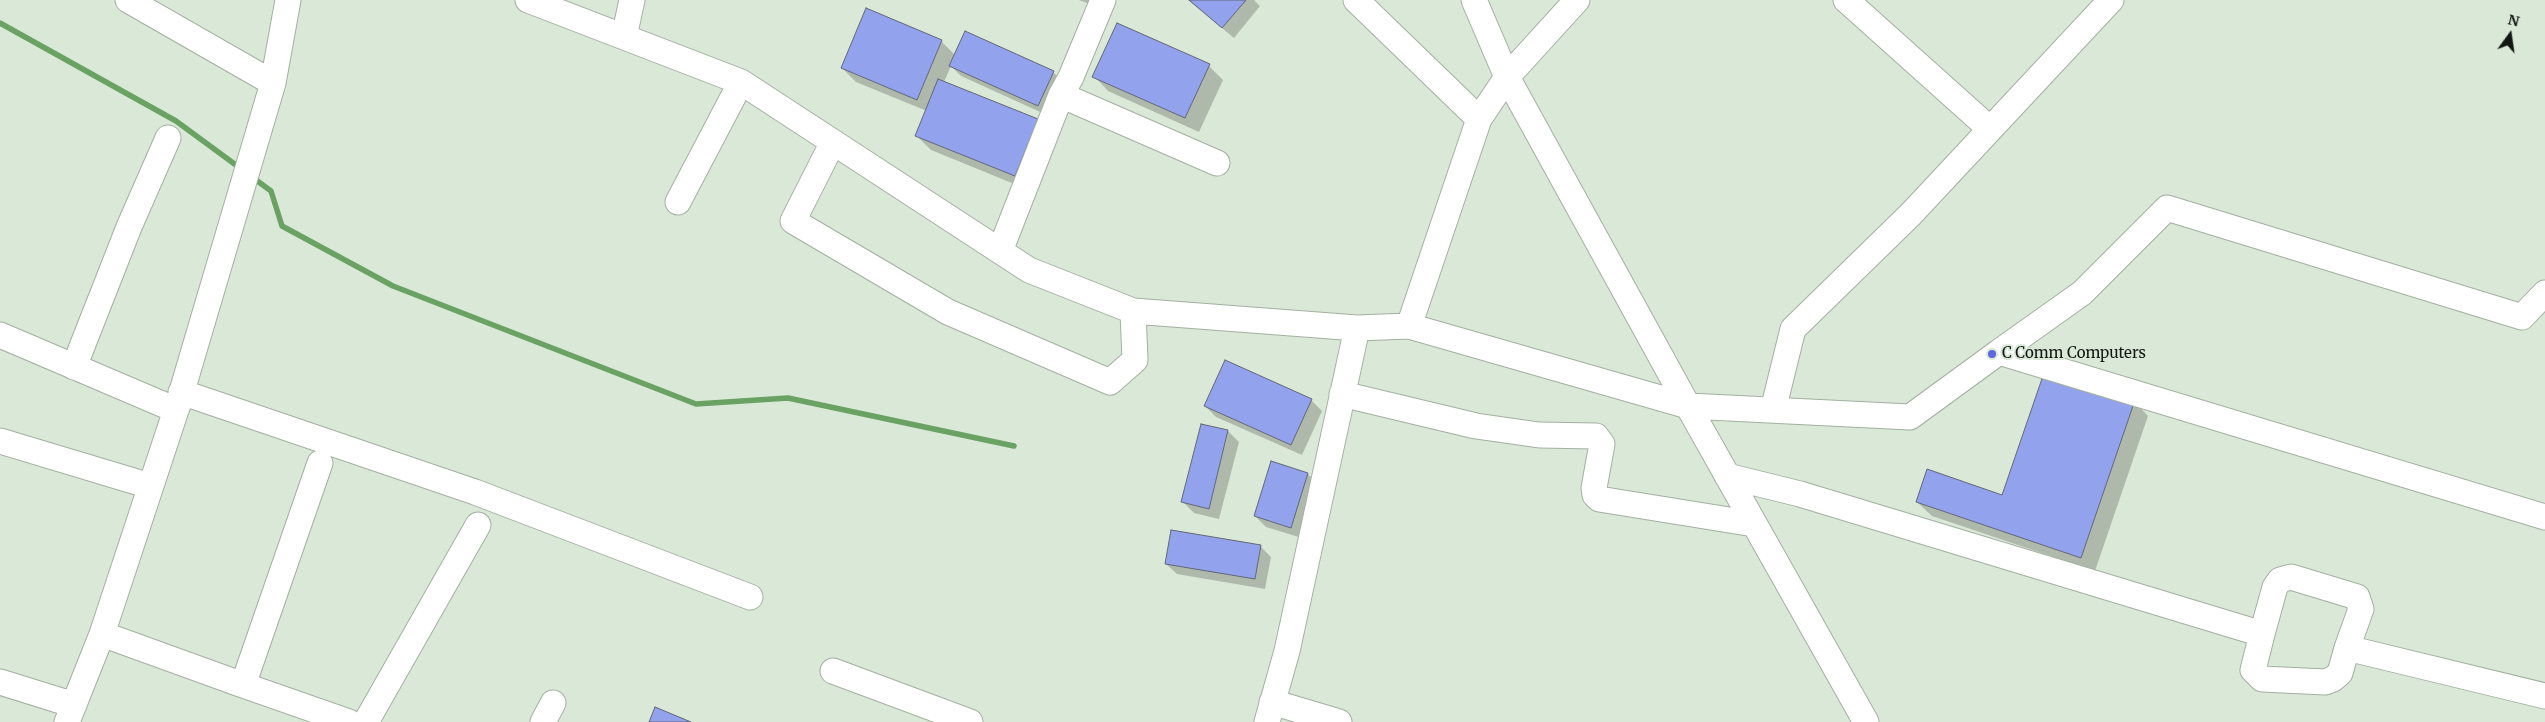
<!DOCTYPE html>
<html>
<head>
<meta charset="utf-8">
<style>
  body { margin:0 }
  #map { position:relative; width:2545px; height:722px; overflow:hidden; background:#dae8d8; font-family:Merriweather,serif }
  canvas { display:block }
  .north { position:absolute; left:2485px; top:10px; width:50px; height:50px; -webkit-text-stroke:4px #dae8d8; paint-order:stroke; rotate:14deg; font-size:14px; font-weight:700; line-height:20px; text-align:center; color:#121712 }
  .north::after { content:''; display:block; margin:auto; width:18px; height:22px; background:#121712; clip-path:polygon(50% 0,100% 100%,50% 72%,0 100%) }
</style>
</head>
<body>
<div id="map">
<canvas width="2545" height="722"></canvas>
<div class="north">N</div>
</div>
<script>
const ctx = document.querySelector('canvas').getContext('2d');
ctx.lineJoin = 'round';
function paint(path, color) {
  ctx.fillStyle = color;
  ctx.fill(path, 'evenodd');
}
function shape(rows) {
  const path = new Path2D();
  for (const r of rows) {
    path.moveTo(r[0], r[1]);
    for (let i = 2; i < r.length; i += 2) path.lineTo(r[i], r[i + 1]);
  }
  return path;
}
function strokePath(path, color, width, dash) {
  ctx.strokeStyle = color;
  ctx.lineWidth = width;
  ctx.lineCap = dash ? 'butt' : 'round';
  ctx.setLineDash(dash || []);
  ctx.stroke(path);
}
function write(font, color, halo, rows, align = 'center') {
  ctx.font = font + ' Merriweather,serif';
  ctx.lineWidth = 4;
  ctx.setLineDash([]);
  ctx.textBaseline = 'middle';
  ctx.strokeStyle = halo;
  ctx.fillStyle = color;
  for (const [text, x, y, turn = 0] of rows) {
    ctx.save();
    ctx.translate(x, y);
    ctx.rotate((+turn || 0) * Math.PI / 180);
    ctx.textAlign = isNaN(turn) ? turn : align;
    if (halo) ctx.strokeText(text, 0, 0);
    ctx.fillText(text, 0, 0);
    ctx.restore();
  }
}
const shadow = shape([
  [1079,0,1103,0,1100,8],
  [1188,0,1254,0,1260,6,1234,38],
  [941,41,955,55,1053,72,1064,83,1049,116,961,76,951,66,944,82,1037,120,1052,134,1029,190,931,150,917,136,927,111,856,82,842,68],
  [1209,66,1223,80,1199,132,1108,91,1094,76],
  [1311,400,1322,411,1302,455,1216,417,1205,406],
  [2134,401,2148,416,2095,571,1932,516,1917,502,2003,497],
  [1202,425,1228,431,1239,442,1219,519,1194,513,1183,502],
  [1308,474,1318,485,1302,538,1266,527,1255,516],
  [1260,546,1271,557,1265,589,1177,574,1166,564]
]);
const stream = shape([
  [0,23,176,121,240,168],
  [252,177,271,191,282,226,393,286,696,404,788,398,1014,446]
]);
const building = shape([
  [1189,0,1246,0,1222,28,1189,0],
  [866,8,942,40,917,100,841,68,866,8],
  [1117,23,1210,64,1185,118,1092,77,1117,23],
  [965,31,1054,71,1038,106,949,66,965,31],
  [938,79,1038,119,1015,176,915,136,938,79],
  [1225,360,1312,399,1291,445,1204,406,1225,360],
  [2045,370,2135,400,2081,558,1916,502,1927,469,2002,495,2045,370],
  [1201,424,1228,430,1209,509,1181,502,1201,424],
  [1271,461,1308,473,1291,528,1254,516,1271,461],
  [1171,530,1261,545,1255,579,1165,564,1171,530],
  [655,707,691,722,649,722,655,707]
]);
const minor = shape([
  [128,0,273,83],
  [528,0,741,82,1029,270,1133,311,1357,328,1409,326,1688,406,1866,722],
  [1356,0,1479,119],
  [1474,0,1507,77,1688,406,1910,417,1999,352,2545,517],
  [1846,0,1990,129],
  [624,37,632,0],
  [1061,95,1217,163],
  [833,142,793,221,948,312,1110,382,1135,360,1133,311],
  [678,202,741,82],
  [1000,251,1061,95,1071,77,1103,0],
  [1409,326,1479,119,1507,77,1577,0],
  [0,335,176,410,102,634,243,685],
  [1999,352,2082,293,2167,208,2522,317,2545,293],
  [74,367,129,227,168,138],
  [181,392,475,492,750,597],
  [1342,394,1476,426,1539,435,1596,436,1602,444,1594,488,1595,495,1599,499,1754,524],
  [177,408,273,83,288,0],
  [1773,410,1793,329,1911,214,2111,0],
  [0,441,150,486],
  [320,463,243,685,349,722],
  [1727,476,1800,494,2262,634,2253,670,2262,679,2325,682,2333,679,2340,673,2347,648,2545,696],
  [2262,634,2275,587,2280,580,2291,577,2357,597,2361,609,2347,648],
  [833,671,970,722],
  [0,682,74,705],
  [1272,702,1339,722],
  [67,722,102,634],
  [366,722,478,525],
  [543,722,553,703],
  [1267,722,1287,651,1357,328]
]);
const markers = [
  [1992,354,5,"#5c69e1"]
];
const poiNames = [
  ["C Comm Computers",2002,354]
];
paint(shadow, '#0003');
strokePath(stream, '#69a262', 5.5);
paint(building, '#92a2ec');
strokePath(building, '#626676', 1);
strokePath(minor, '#a3b0a1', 27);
strokePath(minor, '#fff', 25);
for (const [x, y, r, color] of markers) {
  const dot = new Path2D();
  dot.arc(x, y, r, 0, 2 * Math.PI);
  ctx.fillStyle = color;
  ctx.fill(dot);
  strokePath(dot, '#dae8d8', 2);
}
write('15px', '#121712', '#dae8d8', poiNames, 'left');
</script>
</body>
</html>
